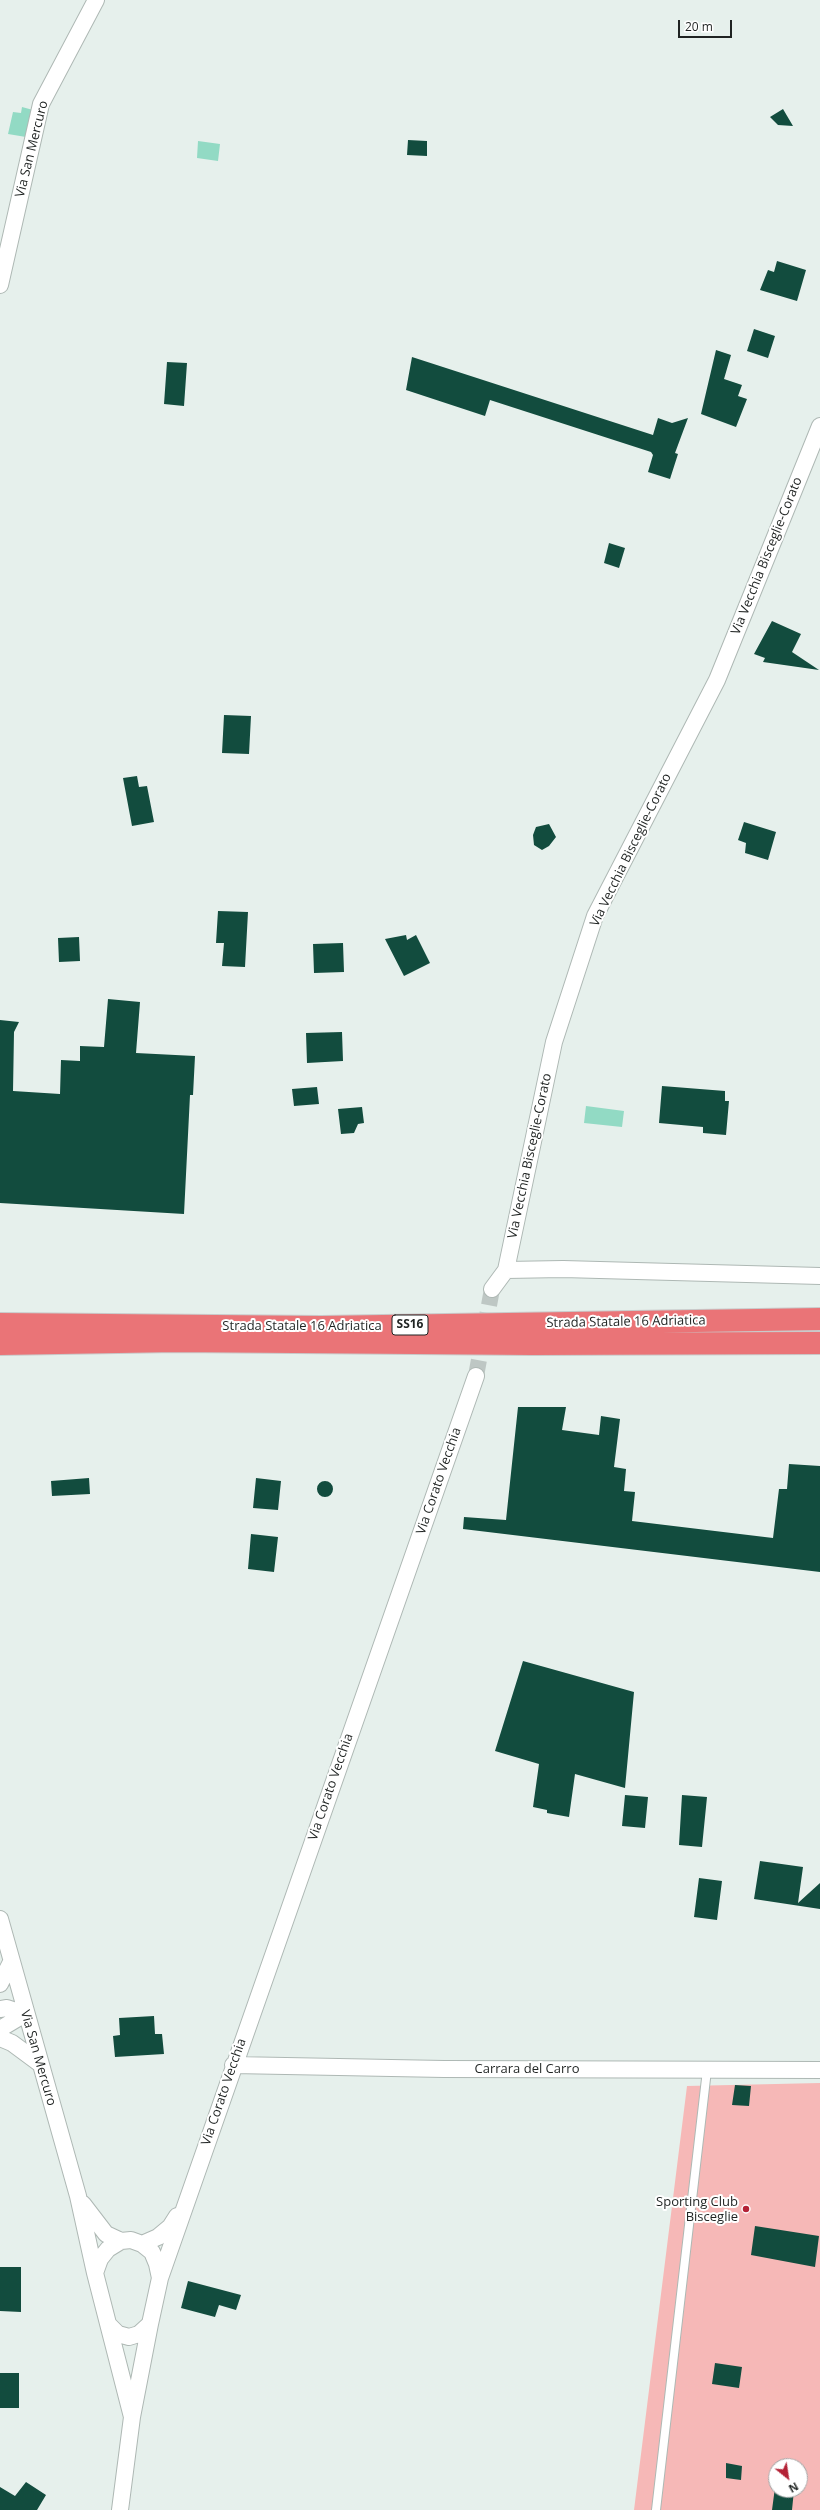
<!DOCTYPE html>
<html>
<head>
<meta charset="utf-8">
<style>
  body { margin:0 }
  #map { position:relative; width:820px; height:2510px; overflow:hidden; background:#e6f0ec; font-family:"Open Sans",sans-serif }
  canvas { display:block }
  .north { position:absolute; left:768px; top:2458px; width:40px; height:40px; box-sizing:border-box; background:#fff; border:1px solid #a5a7a7; border-radius:50%; rotate:150deg; font-size:11px; font-weight:700; line-height:16px; text-align:center; color:#1f2322 }
  .north::after { content:''; display:block; margin:auto; width:14px; height:18px; background:#b42236; clip-path:polygon(50% 0,100% 100%,50% 72%,0 100%) }
  .scale { position:absolute; left:678px; top:20px; width:54px; height:18px; box-sizing:border-box; border:2px solid #1f2322; border-top:0; padding-left:5px; font-size:12px; line-height:14px; white-space:nowrap; color:#1f2322; -webkit-text-stroke:3px #fff; paint-order:stroke }
</style>
</head>
<body>
<div id="map">
<canvas width="820" height="2510"></canvas>
<div class="north">N</div>
<div class="scale">20 m</div>
</div>
<script>
const ctx = document.querySelector('canvas').getContext('2d');
ctx.lineJoin = 'round';
function paint(path, color) {
  ctx.fillStyle = color;
  ctx.fill(path, 'evenodd');
}
function shape(rows) {
  const path = new Path2D();
  for (const r of rows) {
    if (r.length === 3) {
      path.moveTo(r[0] + r[2], r[1]);
      path.arc(r[0], r[1], r[2], 0, 2 * Math.PI);
      continue;
    }
    path.moveTo(r[0], r[1]);
    for (let i = 2; i < r.length; i += 2) path.lineTo(r[i], r[i + 1]);
  }
  return path;
}
function strokePath(path, color, width, dash) {
  ctx.strokeStyle = color;
  ctx.lineWidth = width;
  ctx.lineCap = dash ? 'butt' : 'round';
  ctx.setLineDash(dash || []);
  ctx.stroke(path);
}
function write(font, color, halo, rows, align = 'center') {
  ctx.font = font + ' "Open Sans",sans-serif';
  ctx.lineWidth = 4;
  ctx.setLineDash([]);
  ctx.textBaseline = 'middle';
  ctx.strokeStyle = halo;
  ctx.fillStyle = color;
  for (const [text, x, y, turn = 0] of rows) {
    ctx.save();
    ctx.translate(x, y);
    ctx.rotate((+turn || 0) * Math.PI / 180);
    ctx.textAlign = isNaN(turn) ? turn : align;
    if (halo) ctx.strokeText(text, 0, 0);
    ctx.fillText(text, 0, 0);
    ctx.restore();
  }
}
const green = shape([
  [820,2083,820,2510,634,2510,687,2086],
  [776,2466,800,2466,800,2490,776,2490]
]);
const water = shape([
  [22,107,33,110,26,137,8,134,13,112,21,113],
  [198,141,220,144,218,161,197,158],
  [586,1106,624,1111,622,1127,584,1123]
]);
const building = shape([
  [783,109,793,126,778,125,770,117],
  [408,140,427,141,427,156,407,155],
  [777,261,806,270,797,301,760,290,768,270,774,272],
  [754,329,775,336,768,358,747,351],
  [716,350,731,355,724,379,742,385,738,396,747,399,736,427,701,414],
  [412,357,653,435,658,418,672,423,688,418,675,453,678,454,670,479,648,472,653,455,651,452,490,400,485,416,406,390],
  [167,362,187,363,184,406,164,404],
  [609,543,625,548,619,568,604,563],
  [772,621,801,634,792,652,819,670,763,662,765,658,754,654],
  [224,715,251,716,249,754,222,753],
  [137,776,139,787,147,786,154,822,132,826,123,778],
  [744,822,776,832,768,860,745,853,746,843,738,840],
  [549,824,556,837,549,846,542,850,534,845,533,835,536,827],
  [218,911,248,912,245,967,222,966,224,943,216,943],
  [406,935,407,940,416,935,430,963,404,976,385,939],
  [79,937,80,961,59,962,58,938],
  [343,943,344,972,314,973,313,944],
  [108,999,140,1002,136,1053,195,1056,193,1095,190,1095,184,1214,0,1203,0,1020,19,1022,14,1032,13,1091,60,1094,61,1060,80,1061,80,1046,104,1047],
  [342,1032,343,1061,307,1063,306,1033],
  [662,1086,725,1091,725,1101,729,1101,726,1135,703,1133,703,1127,659,1123],
  [317,1087,319,1104,294,1106,292,1089],
  [362,1107,364,1123,358,1124,354,1133,341,1134,338,1109],
  [518,1407,566,1407,562,1430,599,1435,601,1416,620,1419,614,1467,626,1469,624,1491,635,1492,632,1521,773,1538,779,1489,787,1489,789,1464,820,1466,820,1572,463,1529,464,1517,506,1520],
  [89,1478,90,1494,52,1496,51,1481],
  [256,1478,281,1481,278,1510,253,1508],
  [325,1489,8],
  [251,1534,278,1537,274,1572,248,1569],
  [523,1661,634,1692,625,1788,575,1774,569,1817,547,1813,547,1810,533,1807,539,1764,495,1751],
  [625,1795,648,1797,645,1828,622,1826],
  [682,1795,707,1797,702,1847,679,1845],
  [760,1861,803,1867,798,1903,820,1883,820,1909,754,1899],
  [699,1878,722,1881,717,1920,694,1917],
  [154,2016,155,2034,162,2034,164,2054,115,2057,113,2036,120,2035,119,2018],
  [735,2085,751,2086,749,2106,732,2105],
  [755,2226,819,2236,815,2267,751,2255],
  [0,2267,21,2267,21,2312,0,2311],
  [188,2281,241,2295,236,2310,219,2305,215,2317,181,2308],
  [715,2363,742,2367,739,2388,712,2384],
  [0,2373,19,2373,19,2408,0,2408],
  [726,2463,742,2466,741,2480,726,2478],
  [776,2480,776,2490,794,2490,792,2510,772,2510],
  [26,2482,46,2495,37,2510,0,2510,0,2487,15,2496]
]);
const streetTunnel = shape([
  [476,1376,492,1289]
]);
const lane = shape([
  [656,2510,707,2070]
]);
const street = shape([
  [0,285,41,104,96,0],
  [506,1270,563,1269,820,1276],
  [492,1289,506,1270,554,1042,595,916,717,680,820,426],
  [0,1919,78,2196,95,2273],
  [0,1984,11,1962],
  [0,2009,7,2008,25,2014],
  [0,2029,25,2014],
  [0,2038,12,2043,39,2063],
  [233,2065,444,2069,820,2070],
  [83,2204,106,2234,121,2241],
  [142,2244,158,2237,170,2227,177,2216],
  [160,2278,476,1376],
  [109,2325,118,2334,129,2337,139,2334,150,2324,160,2278,157,2264,152,2252,142,2244,131,2240,121,2241,108,2249,100,2259,95,2273,132,2417],
  [120,2510,132,2417,150,2324]
]);
const highway = shape([
  [0,1324,321,1327,820,1319],
  [0,1344,176,1341,532,1344,820,1343]
]);
const markers = [
  [746,2209,4,"#b42236"]
];
const shields = [
  [410,1325,36]
];
const shieldNames = [
  ["SS16",410,1325]
];
const streetNames = [
  ["Via San Mercuro",32,149,-76],
  ["Via Vecchia Bisceglie-Corato",767,556,-68],
  ["Via Vecchia Bisceglie-Corato",631,850,-64],
  ["Via Vecchia Bisceglie-Corato",530,1156,-78],
  ["Strada Statale 16 Adriatica",626,1322,-1],
  ["Strada Statale 16 Adriatica",302,1326],
  ["Via Corato Vecchia",439,1481,-71],
  ["Via Corato Vecchia",331,1787,-71],
  ["Via San Mercuro",38,2058,74],
  ["Carrara del Carro",527,2069],
  ["Via Corato Vecchia",224,2092,-71]
];
const poiNames = [
  ["Sporting Club",738,2202],
  ["Bisceglie",738,2217]
];
paint(green, '#f6b8b7');
paint(water, '#92dac4');
paint(building, '#124c3e');
strokePath(streetTunnel, '#bec7c4', 16, [16, 8]);
strokePath(lane, '#aeb8b4', 10);
strokePath(street, '#aeb8b4', 18);
strokePath(highway, '#c9caca', 24);
strokePath(lane, '#fff', 8);
strokePath(street, '#fff', 16);
strokePath(highway, '#ea7477', 22);
for (const [x, y, r, color] of markers) {
  const dot = new Path2D();
  dot.arc(x, y, r, 0, 2 * Math.PI);
  ctx.fillStyle = color;
  ctx.fill(dot);
  strokePath(dot, '#fff', 1.5);
}
for (const [x, y, w] of shields) {
  const box = new Path2D();
  box.roundRect(x - w / 2, y - 10, w, 20, 3);
  ctx.fillStyle = '#fff';
  ctx.fill(box);
  strokePath(box, '#1f2322', 1);
}
write('bold 12px', '#1f2322', null, shieldNames);
write('13px', '#1f2322', '#fff', streetNames);
write('13px', '#1f2322', '#fff', poiNames, 'right');
</script>
</body>
</html>
